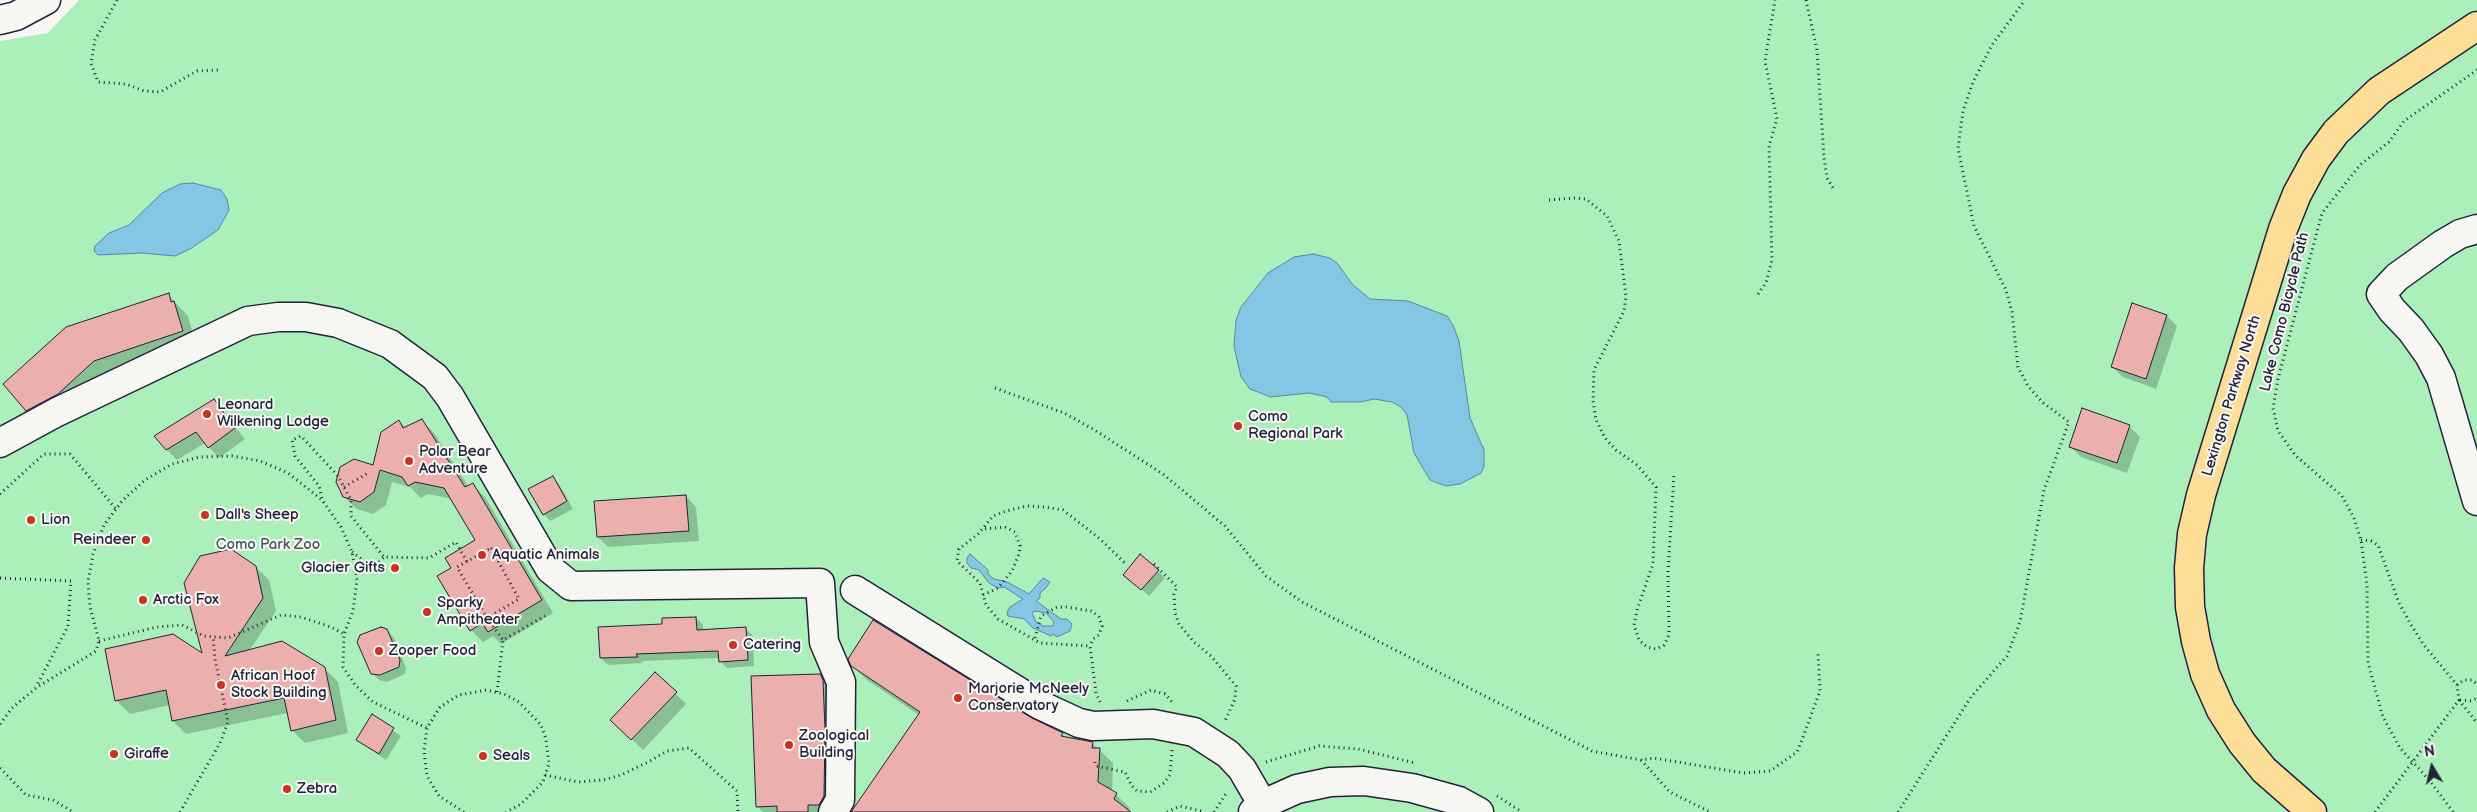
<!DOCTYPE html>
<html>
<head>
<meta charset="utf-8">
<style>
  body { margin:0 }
  #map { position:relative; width:2477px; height:812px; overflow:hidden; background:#f6f6f2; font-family:"Balsamiq Sans",sans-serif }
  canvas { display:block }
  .north { position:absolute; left:2407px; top:742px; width:50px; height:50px; -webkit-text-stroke:4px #f6f6f2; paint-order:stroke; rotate:351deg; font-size:14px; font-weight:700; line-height:20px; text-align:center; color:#22223b }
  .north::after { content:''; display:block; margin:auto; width:18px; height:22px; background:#22223b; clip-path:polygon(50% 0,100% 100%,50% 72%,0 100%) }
</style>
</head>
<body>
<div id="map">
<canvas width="2477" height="812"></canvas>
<div class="north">N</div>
</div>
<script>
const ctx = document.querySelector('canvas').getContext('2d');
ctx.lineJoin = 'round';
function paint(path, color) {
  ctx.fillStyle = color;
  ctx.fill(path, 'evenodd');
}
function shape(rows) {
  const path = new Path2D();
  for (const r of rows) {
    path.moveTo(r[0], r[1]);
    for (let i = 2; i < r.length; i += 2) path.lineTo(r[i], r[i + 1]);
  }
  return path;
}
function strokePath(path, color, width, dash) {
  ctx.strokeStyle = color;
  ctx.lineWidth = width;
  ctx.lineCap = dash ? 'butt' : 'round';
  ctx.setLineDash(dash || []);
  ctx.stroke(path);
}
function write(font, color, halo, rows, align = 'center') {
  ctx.font = font + ' "Balsamiq Sans",sans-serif';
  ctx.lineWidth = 4;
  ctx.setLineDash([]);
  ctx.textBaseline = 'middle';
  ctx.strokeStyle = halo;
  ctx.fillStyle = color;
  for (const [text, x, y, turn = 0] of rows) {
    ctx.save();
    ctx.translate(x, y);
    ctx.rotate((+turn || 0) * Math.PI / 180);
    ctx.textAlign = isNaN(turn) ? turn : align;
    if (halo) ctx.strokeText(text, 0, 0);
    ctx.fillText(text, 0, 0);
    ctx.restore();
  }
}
const green = shape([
  [79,0,2477,0,2477,812,0,812,0,41,48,33]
]);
const water = shape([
  [193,183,221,190,227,199,229,210,218,230,190,249,175,256,142,253,98,255,94,251,95,246,109,233,129,225,162,193,180,184,193,183],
  [1313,254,1330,258,1338,264,1352,284,1370,299,1408,301,1447,316,1453,325,1459,341,1470,418,1484,450,1484,467,1481,473,1460,484,1446,486,1430,480,1414,453,1407,415,1401,407,1392,402,1374,399,1361,402,1331,402,1327,397,1309,393,1271,397,1250,389,1241,377,1234,346,1236,320,1241,307,1268,273,1294,257,1313,254],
  [970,554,988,570,988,574,994,579,1007,582,1029,594,1043,578,1050,582,1046,588,1040,593,1040,598,1036,601,1061,619,1067,619,1072,624,1070,631,1057,637,1053,634,1051,636,1033,628,1024,619,1008,616,1007,612,1010,607,1023,599,1004,587,998,588,989,583,979,570,971,568,967,563,967,558,970,554],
  [1035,611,1046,613,1054,622,1053,626,1043,626,1036,622,1032,613,1035,611]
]);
const shadow = shape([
  [168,295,188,316,196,345,41,424,27,410],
  [2167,316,2177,326,2156,389,2123,377,2112,367],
  [213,400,245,439,219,458,205,443,177,460,167,450],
  [421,420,434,433,468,486,472,484,485,497,553,613,501,644,493,636,483,642,471,630,452,569,476,541,452,499,428,494,421,498,410,487,392,482,386,505,373,514,357,509,344,497,374,467,399,422,406,428],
  [2129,426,2140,437,2127,473,2081,457,2071,447],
  [553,477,559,484,573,509,550,521,544,514],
  [686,496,696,507,699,541,608,547,598,537],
  [256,567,269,580,276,611,249,651,324,668,338,682,348,733,305,743,292,730,287,713,186,734,173,721,170,705,130,714,117,701,204,656],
  [1158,571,1165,578,1149,596,1132,581],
  [696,618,703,625,703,631,746,629,753,636,754,666,727,668,720,661,720,658,641,661,643,663,608,665,601,658,664,625],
  [387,630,394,638,406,668,405,674,387,682,379,680,372,673],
  [852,665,1031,719,1062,734,1067,738,1092,743,1113,763,1112,791,1130,808,1128,812,852,812,919,715,867,680],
  [655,674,686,704,643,750,622,730],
  [820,675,834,689,836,812,763,812,757,806],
  [372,716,401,736,386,760,357,740]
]);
const building = shape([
  [169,293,171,302,174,301,183,331,94,361,58,394,26,411,3,384,66,327,169,293],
  [2132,303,2167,315,2146,379,2111,367,2132,303],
  [214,399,235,428,208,448,196,432,166,450,154,436,214,399],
  [2082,408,2130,425,2117,463,2069,447,2082,408],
  [422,419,465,487,473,483,542,600,488,632,482,623,470,631,437,576,451,568,445,558,475,540,444,488,415,482,408,486,402,477,380,470,374,492,360,502,343,497,336,482,340,467,354,459,373,465,381,432,399,420,403,428,422,419],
  [553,476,567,501,543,515,528,489,553,476],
  [686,495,689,531,597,537,594,501,686,495],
  [231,549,256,566,263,598,225,656,282,641,325,667,336,720,291,731,284,698,172,721,166,690,115,701,105,649,173,634,202,653,184,583,200,556,231,549],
  [1140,554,1159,570,1141,590,1123,575,1140,554],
  [696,617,697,630,746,627,748,660,719,662,718,651,636,654,638,657,600,658,598,627,662,624,662,618,696,617],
  [873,620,1032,718,1063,733,1061,736,1093,742,1092,748,1100,748,1098,782,1117,793,1114,799,1131,812,851,812,920,712,851,666,848,659,873,620],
  [381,627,387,629,400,660,399,667,380,675,371,674,357,642,360,635,381,627],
  [655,672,677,692,631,740,610,720,655,672],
  [820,674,823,680,825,729,824,796,819,805,808,805,808,812,777,812,777,806,756,807,751,676,820,674],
  [372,714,394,728,379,754,356,740,372,714]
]);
const path = shape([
  [117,0,95,40,91,63,98,82,126,84,144,91,160,92,197,71,220,70],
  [1806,0,1817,50,1824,158,1827,178,1835,191],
  [1549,200,1575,198,1586,199,1607,216,1619,241,1626,297,1624,311,1594,370,1593,401,1596,420,1605,438,1616,450,1637,465,1656,487,1653,564,1637,610,1634,625,1639,640,1647,647,1656,649,1664,645,1669,635,1668,572,1674,474],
  [1758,294,1766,283,1772,260,1769,146,1777,119,1765,61,1775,0],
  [995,388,1064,413,1093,429,1163,474,1225,526,1266,576,1302,602,1592,751,1641,760,1654,758,1743,773,1770,771,1797,752,1803,737,1820,691,1818,653],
  [344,487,370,472],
  [0,494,44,454,70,454,116,509],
  [322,498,319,486,295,456,292,440,301,436,338,476,351,500,351,516,384,557,429,558,456,542,467,562],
  [2361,540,2371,541,2378,545,2399,603,2410,623,2423,644,2457,685,2459,700,2450,712],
  [491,548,519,599,487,618,457,567,491,548],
  [352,552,373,568,384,557],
  [1154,564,1177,587,1174,594,1175,613,1179,624,1193,641,1212,657,1236,686,1235,699,1224,723],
  [0,578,71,581,68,626,36,687],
  [983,595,998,588,1012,571,1019,554,1020,546,1015,532,1005,527,984,529],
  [487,618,503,640],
  [1035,638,1041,616,1057,607,1066,607,1092,611,1099,617,1102,626,1099,635,1093,639,1090,646],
  [99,641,157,627,182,625,204,636,228,638,281,615,301,617,331,627,344,634],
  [2457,685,2464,680,2472,680,2477,684],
  [497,692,503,640,545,616],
  [2459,700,2477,723],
  [2460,700,2471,701,2477,698],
  [1127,701,1151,690,1165,694,1173,703],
  [1100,702,1096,693,1090,646,1040,643,998,619,986,605,980,583,957,561,959,549,978,534,993,516,1006,511,1027,506,1044,507,1063,510,1100,539,1127,565],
  [0,724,12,708,36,688,96,651,99,641,90,607,88,582,93,554,104,525,122,501,145,480,172,464,200,457,232,456,260,461,288,473,322,500,341,527,352,552,357,580,353,611,344,634,343,667,355,685,373,702,427,728],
  [1641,760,1670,792,1710,812],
  [1095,762,1096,766,1125,772,1132,786,1137,791,1150,792,1164,783,1170,775,1172,750],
  [1266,762,1319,746,1358,749,1415,763],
  [0,768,26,795,53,800,73,812],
  [545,775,578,782,603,780,621,775,648,762,667,751,689,748,737,791,738,812],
  [1497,796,1522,812],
  [180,812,220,743,228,722,215,659,213,636],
  [464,812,439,796,427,776,424,751,427,728,440,707,459,695,486,690,504,694,519,702,541,725,546,739,549,764,543,782,521,804,506,812],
  [1167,812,1180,806,1205,812],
  [1214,812,1227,792],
  [1898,812,1971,697,2007,656,2020,622,2044,490,2069,422,2042,402,2028,386,2018,367,2012,312,2006,290,1974,226,1958,148,1963,111,1973,82,1992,45,2025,0],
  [2453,812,2430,781,2400,748,2383,717,2368,663,2367,585,2361,540,2354,518,2342,496,2295,455,2278,431,2273,408,2278,379,2322,213,2360,165,2389,142,2404,121,2477,70]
]);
const minor = shape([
  [0,20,16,16,46,0],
  [2477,229,2460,234,2443,244,2397,277,2381,294,2392,310,2411,330,2429,355,2441,378,2477,501],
  [0,443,57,412,248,321,278,317,306,317,338,323,390,344,435,377,450,397,550,569,571,586,820,583,824,642,841,682,840,800,833,812],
  [855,590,1040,705,1079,723,1093,726,1153,724,1194,732,1228,754,1242,769,1263,805],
  [1253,812,1259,806,1297,789,1330,782,1364,781,1412,788,1459,801,1479,812]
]);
const major = shape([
  [2312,812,2264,770,2242,743,2221,710,2205,674,2196,641,2190,607,2189,568,2192,534,2201,495,2283,229,2297,194,2316,159,2336,132,2379,91,2477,26]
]);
const pathBridge = shape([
  [2375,812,2450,712]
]);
const markers = [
  [207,414,5,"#c8321e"],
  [1238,426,5,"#c8321e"],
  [409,461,5,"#c8321e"],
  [205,515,5,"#c8321e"],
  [31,520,5,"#c8321e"],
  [146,540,5,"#c8321e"],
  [482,555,5,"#c8321e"],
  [395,568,5,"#c8321e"],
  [143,600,5,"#c8321e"],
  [427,612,5,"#c8321e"],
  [733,645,5,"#c8321e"],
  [379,651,5,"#c8321e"],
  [221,685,5,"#c8321e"],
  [958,698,5,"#c8321e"],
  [789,745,5,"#c8321e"],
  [114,754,5,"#c8321e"],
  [483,756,5,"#c8321e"],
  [287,789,5,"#c8321e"]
];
const streetNames = [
  ["Lake Como Bicycle Path",2285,312,-76],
  ["Lexington Parkway North",2232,396,-73]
];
const poiNames = [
  ["Leonard",217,405],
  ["Wilkening Lodge",217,422],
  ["Como",1248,417],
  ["Regional Park",1248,434],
  ["Polar Bear",419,452],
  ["Adventure",419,469],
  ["Dall's Sheep",215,515],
  ["Lion",41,520],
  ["Reindeer",136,540,"right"],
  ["Aquatic Animals",492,555],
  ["Glacier Gifts",385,568,"right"],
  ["Arctic Fox",153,600],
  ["Sparky",437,603],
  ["Ampitheater",437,620],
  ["Catering",743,645],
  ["Zooper Food",389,651],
  ["African Hoof",231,676],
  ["Stock Building",231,693],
  ["Marjorie McNeely",968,689],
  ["Conservatory",968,706],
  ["Zoological",799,736],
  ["Building",799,753],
  ["Giraffe",124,754],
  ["Seals",493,756],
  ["Zebra",297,789]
];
const parkNames = [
  ["Como Park Zoo",268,545]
];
paint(green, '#abf0ba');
paint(water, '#84c7e5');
strokePath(water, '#5d85a1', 1);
paint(shadow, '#0003');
paint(building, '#ebb0ad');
strokePath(building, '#22223b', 1);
strokePath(minor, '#22223b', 31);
strokePath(major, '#22223b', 31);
strokePath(path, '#22223b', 3, [1, 4]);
strokePath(minor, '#f6f6f2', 28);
strokePath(major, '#fcde96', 28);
strokePath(pathBridge, '#22223b', 3, [1, 4]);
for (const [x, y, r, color] of markers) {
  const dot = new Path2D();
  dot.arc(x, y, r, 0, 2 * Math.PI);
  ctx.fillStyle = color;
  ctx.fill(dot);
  strokePath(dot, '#f6f6f2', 2);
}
write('15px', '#22223b', '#f6f6f2', streetNames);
write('15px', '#22223b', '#f6f6f2', poiNames, 'left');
write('15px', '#44565b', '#f6f6f2', parkNames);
</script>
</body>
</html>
